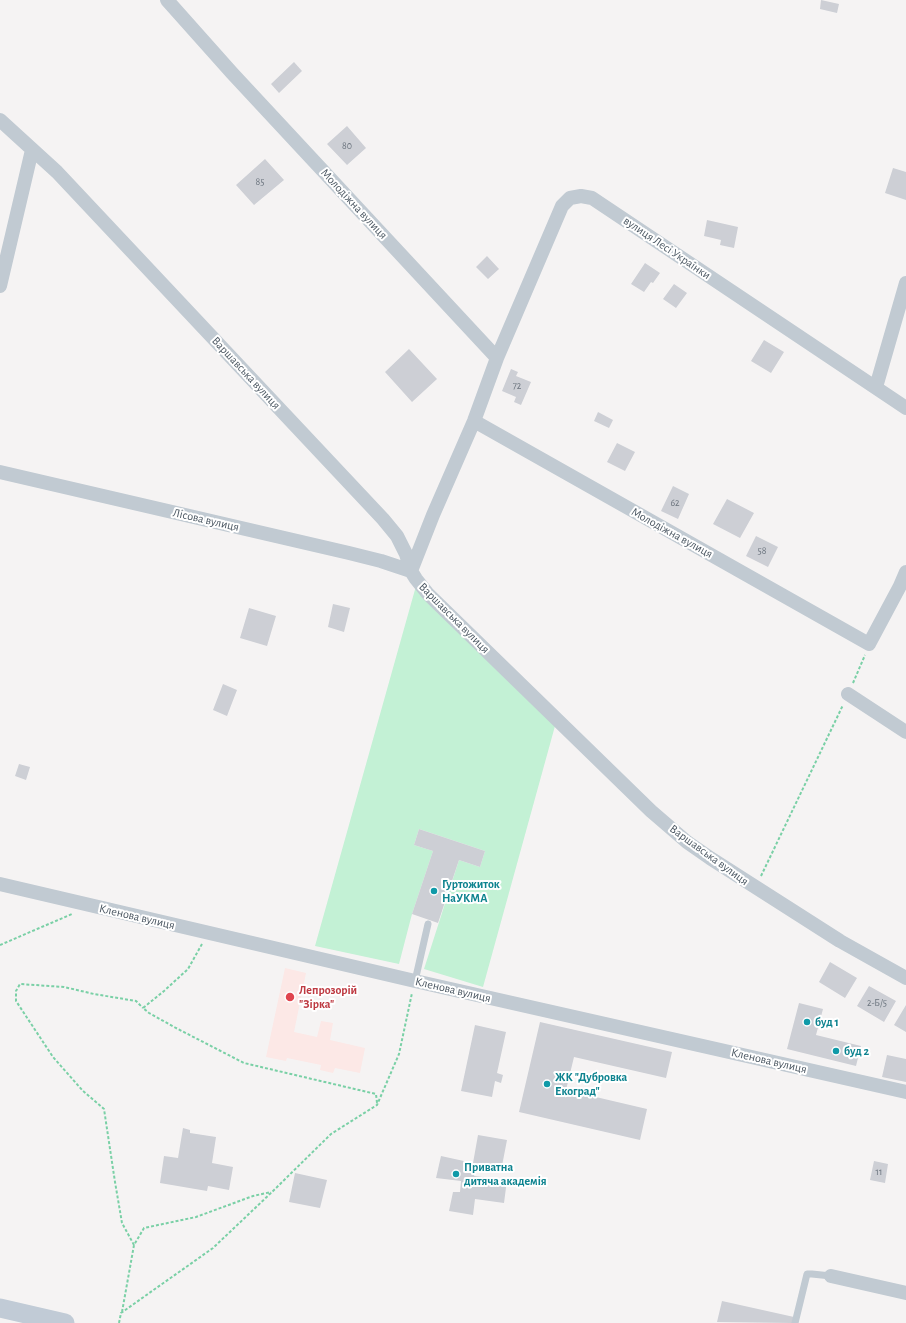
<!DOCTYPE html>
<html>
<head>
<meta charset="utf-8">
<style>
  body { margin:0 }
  canvas { display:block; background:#f5f3f3 }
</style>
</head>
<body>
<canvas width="906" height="1323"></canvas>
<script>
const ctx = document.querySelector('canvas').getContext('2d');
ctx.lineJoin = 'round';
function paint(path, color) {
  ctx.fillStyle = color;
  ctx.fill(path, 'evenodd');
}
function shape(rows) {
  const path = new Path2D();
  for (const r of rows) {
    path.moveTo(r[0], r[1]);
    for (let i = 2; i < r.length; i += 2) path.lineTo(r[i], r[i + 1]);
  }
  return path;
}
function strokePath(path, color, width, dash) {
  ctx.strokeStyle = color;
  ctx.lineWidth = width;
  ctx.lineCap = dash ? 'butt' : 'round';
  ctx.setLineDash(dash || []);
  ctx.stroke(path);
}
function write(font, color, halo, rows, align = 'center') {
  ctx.font = font + ' "Alegreya Sans",sans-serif';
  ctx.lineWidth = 4;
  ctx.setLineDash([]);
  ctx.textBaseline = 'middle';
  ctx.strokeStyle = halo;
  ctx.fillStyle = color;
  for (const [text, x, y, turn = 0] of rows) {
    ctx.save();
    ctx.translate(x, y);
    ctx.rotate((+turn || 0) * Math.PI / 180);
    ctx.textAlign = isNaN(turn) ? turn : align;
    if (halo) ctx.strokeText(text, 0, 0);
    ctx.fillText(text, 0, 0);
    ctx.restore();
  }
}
const medical = shape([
  [285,968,306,973,294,1032,317,1037,321,1021,333,1023,330,1040,365,1048,360,1073,335,1068,333,1073,320,1070,321,1065,287,1058,286,1061,266,1057]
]);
const green = shape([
  [416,586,555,726,483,987,424,969,459,860,480,867,485,851,419,829,414,845,433,851,412,914,399,964,315,946]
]);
const building = shape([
  [821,0,839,4,837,13,820,9],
  [294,62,302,71,279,93,271,84],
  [347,126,366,148,347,165,327,144],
  [265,159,284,180,254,205,236,185],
  [893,168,906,172,906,200,885,193],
  [707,220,738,227,734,248,720,245,721,240,704,236],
  [487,256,499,269,488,279,476,267],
  [645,263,660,273,653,283,651,282,644,292,631,284],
  [674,284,687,293,676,308,663,299],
  [764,340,784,352,771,373,751,361],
  [409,349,437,379,412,402,385,372],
  [511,369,518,372,516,376,531,382,521,405,514,402,516,397,502,391],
  [598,412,613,420,609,428,594,421],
  [617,443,635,452,625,471,607,462],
  [673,486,689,494,678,519,661,511],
  [727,499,754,513,740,538,713,524],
  [756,536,778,547,768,567,746,556],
  [333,604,350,608,344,632,328,627],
  [249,608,276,616,267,646,240,638],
  [223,684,237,690,227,716,213,710],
  [19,764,30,767,26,780,15,776],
  [419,829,485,851,480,867,459,860,438,923,412,914,433,851,414,845],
  [830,962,857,978,845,998,819,982],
  [869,986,896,1001,884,1022,857,1006],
  [799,1003,823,1009,816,1035,861,1046,856,1066,787,1049],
  [906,1005,906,1032,894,1025],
  [540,1022,672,1052,666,1078,574,1057,566,1090,647,1109,640,1140,519,1112],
  [475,1025,506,1032,497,1073,503,1075,501,1083,495,1081,492,1097,461,1091],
  [887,1055,906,1059,906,1082,882,1077],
  [183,1128,190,1130,190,1133,216,1137,212,1163,233,1167,229,1190,208,1186,207,1191,160,1183,164,1156,178,1158],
  [478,1135,507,1140,501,1171,476,1168,474,1176,507,1180,504,1203,475,1199,473,1215,449,1211,453,1192,460,1192,461,1181,436,1178,441,1156,473,1163],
  [874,1161,888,1164,885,1183,870,1180],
  [295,1173,327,1180,320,1208,289,1202],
  [722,1301,794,1317,793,1323,717,1322]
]);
const path = shape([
  [853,683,865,655],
  [761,876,843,705],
  [202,944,188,969,164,991,143,1008,149,1013,176,1028,244,1063,376,1094,377,1103],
  [0,945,72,914],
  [134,1245,122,1223,115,1182,104,1109,83,1091,53,1057,16,1001,16,991,20,984,64,987,94,994,136,1001,143,1008],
  [122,1312,134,1245,144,1228,196,1217,253,1196,271,1192],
  [119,1323,121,1313,213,1248,272,1192,331,1134,377,1105,399,1054,412,993]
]);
const lane = shape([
  [415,981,428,924],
  [795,1323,807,1274,812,1274,831,1276]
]);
const street = shape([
  [0,120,57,172,383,519,397,536,406,554,411,571,416,579,428,594,651,811,687,842,710,858,840,941,906,978],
  [0,286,32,150],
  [497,358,562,206,570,198,581,196,592,198,906,408],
  [876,387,906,283],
  [474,421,869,644,900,586,906,572],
  [0,472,349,553,381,561,411,571,433,515,474,421,497,358,232,73,167,0],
  [848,694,906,732],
  [0,884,415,981,906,1092],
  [831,1276,906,1293]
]);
const secondary = shape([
  [0,1308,65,1323]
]);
const markers = [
  [434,891,4,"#0f9aa8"],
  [290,997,5,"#e0444e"],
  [807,1022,4,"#0f9aa8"],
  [836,1051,4,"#0f9aa8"],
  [547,1084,4,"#0f9aa8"],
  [456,1174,4,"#0f9aa8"]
];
const numberNames = [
  ["80",347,146],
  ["85",260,182],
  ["72",517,386],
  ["62",675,503],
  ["58",762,551],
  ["2-Б/5",877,1003],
  ["11",879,1172]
];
const streetNames = [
  ["Молодіжна вулиця",354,204,47],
  ["вулиця Лесі Українки",667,248,34],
  ["Варшавська вулиця",246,373,47],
  ["Лісова вулиця",206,520,13],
  ["Молодіжна вулиця",672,533,29],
  ["Варшавська вулиця",454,618,45],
  ["Варшавська вулиця",709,855,36],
  ["Кленова вулиця",137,917,13],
  ["Кленова вулиця",453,990,13],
  ["Кленова вулиця",769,1061,13]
];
const cultureNames = [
  ["Гуртожиток",442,884],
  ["НаУКМА",442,898],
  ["буд 1",815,1022],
  ["буд 2",844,1051],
  ["ЖК \"Дубровка",555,1077],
  ["Екоград\"",555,1091],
  ["Приватна",464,1167],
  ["дитяча академiя",464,1181]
];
const healthNames = [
  ["Лепрозорій",299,990],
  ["\"Зірка\"",299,1004]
];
paint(medical, '#fce8e6');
paint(green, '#c3f1d5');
paint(building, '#cdcfd5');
strokePath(path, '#7ad0a6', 2, [3, 2]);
strokePath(lane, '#c1cad2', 7);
strokePath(street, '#c1cad2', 14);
strokePath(secondary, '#c1cbd6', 19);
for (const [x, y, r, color] of markers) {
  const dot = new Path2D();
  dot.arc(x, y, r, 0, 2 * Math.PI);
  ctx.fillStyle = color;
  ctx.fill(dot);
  strokePath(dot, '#fff', 1.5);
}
write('10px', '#6b747e', null, numberNames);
write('12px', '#4a5661', '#fff', streetNames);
write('bold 12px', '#0d838f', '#fff', cultureNames, 'left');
write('bold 12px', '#be3a42', '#fff', healthNames, 'left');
</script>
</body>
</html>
